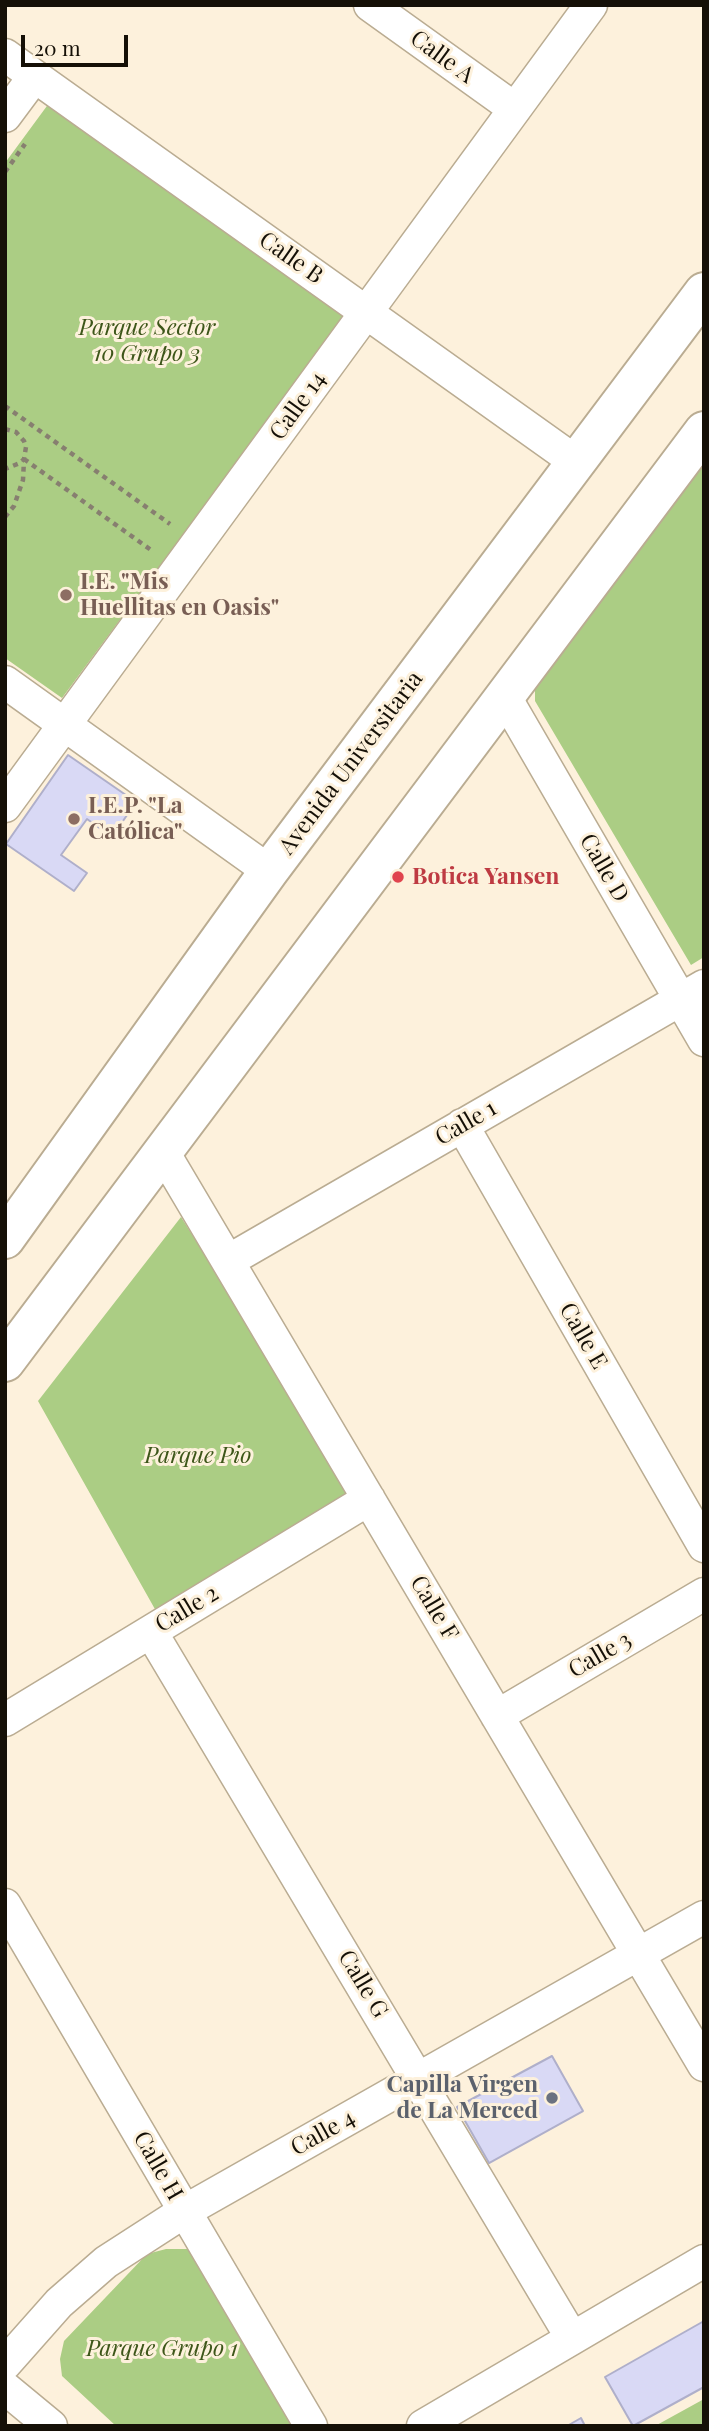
<!DOCTYPE html>
<html>
<head>
<meta charset="utf-8">
<style>
  body { margin:0 }
  #map { position:relative; width:709px; height:2431px; overflow:hidden; background:#fdf1dc; font-family:"Playfair Display",serif }
  canvas { display:block }
  .frame { position:absolute; inset:0; border:7px solid #151007; pointer-events:none }
  .scale { position:absolute; left:21px; top:35px; width:107px; height:32px; box-sizing:border-box; border:4px solid #151007; border-top:0; padding-left:9px; font-size:21px; line-height:24px; white-space:nowrap; color:#151007; -webkit-text-stroke:5px #fdf1dc; paint-order:stroke }
</style>
</head>
<body>
<div id="map">
<canvas width="709" height="2431"></canvas>
<div class="frame"></div>
<div class="scale">20 m</div>
</div>
<script>
const ctx = document.querySelector('canvas').getContext('2d');
ctx.lineJoin = 'round';
function paint(path, color) {
  ctx.fillStyle = color;
  ctx.fill(path, 'evenodd');
}
function shape(rows) {
  const path = new Path2D();
  for (const r of rows) {
    path.moveTo(r[0], r[1]);
    for (let i = 2; i < r.length; i += 2) path.lineTo(r[i], r[i + 1]);
  }
  return path;
}
function strokePath(path, color, width, dash) {
  ctx.strokeStyle = color;
  ctx.lineWidth = width;
  ctx.lineCap = dash ? 'butt' : 'round';
  ctx.setLineDash(dash || []);
  ctx.stroke(path);
}
function write(font, color, halo, rows, align = 'center') {
  ctx.font = font + ' "Playfair Display",serif';
  ctx.lineWidth = 6;
  ctx.setLineDash([]);
  ctx.textBaseline = 'middle';
  ctx.strokeStyle = halo;
  ctx.fillStyle = color;
  for (const [text, x, y, turn = 0] of rows) {
    ctx.save();
    ctx.translate(x, y);
    ctx.rotate((+turn || 0) * Math.PI / 180);
    ctx.textAlign = isNaN(turn) ? turn : align;
    if (halo) ctx.strokeText(text, 0, 0);
    ctx.fillText(text, 0, 0);
    ctx.restore();
  }
}
const green = shape([
  [55,95,348,312,62,698,5,658,5,163],
  [704,459,704,957,691,965,535,701,535,684],
  [181,1217,355,1493,156,1611,38,1401],
  [166,2249,189,2249,302,2426,116,2426,62,2376,60,2359,64,2341,147,2254],
  [704,2399,704,2426,655,2426]
]);
const building = shape([
  [68,755,136,802,112,837,87,819,61,855,87,873,74,891,6,844,68,755],
  [552,2056,583,2111,489,2163,457,2107,552,2056],
  [704,2321,704,2387,633,2426,605,2377,704,2321],
  [581,2418,585,2426,567,2426,581,2418]
]);
const path = shape([
  [5,172,25,144],
  [5,406,170,524],
  [5,429,16,432,24,441,26,447,24,459,20,463,5,469],
  [24,459,151,550],
  [5,517,14,506,23,480,24,460]
]);
const minor = shape([
  [370,5,515,109],
  [5,55,576,462],
  [5,116,34,77],
  [5,682,269,871],
  [505,697,704,1040],
  [5,806,591,5],
  [462,1125,704,1546],
  [163,1152,704,2065],
  [228,1261,704,986],
  [151,1632,572,2338],
  [497,1716,704,1594],
  [5,1720,369,1499],
  [5,1905,311,2426],
  [5,2364,59,2303,106,2262,185,2211,704,1917],
  [5,2388,51,2426],
  [423,2426,704,2261]
]);
const tertiary = shape([
  [5,1239,269,871,704,292],
  [5,1362,704,431]
]);
const markers = [
  [66,595,7,"#8d6e63"],
  [74,819,7,"#8d6e63"],
  [398,877,7,"#e0444e"],
  [552,2098,7,"#6b7280"]
];
const streetNames = [
  ["Calle A",442,57,36],
  ["Calle B",291,258,35],
  ["Calle 14",298,406,-54],
  ["Avenida Universitaria",351,763,-53],
  ["Calle D",604,868,60],
  ["Calle 1",466,1123,-30],
  ["Calle E",583,1336,60],
  ["Calle F",434,1608,59],
  ["Calle 2",187,1609,-31],
  ["Calle 3",600,1655,-30],
  ["Calle G",363,1984,59],
  ["Calle 4",323,2133,-29],
  ["Calle H",158,2166,60]
];
const parkNames = [
  ["Parque Sector",147,328],
  ["10 Grupo 3",147,354],
  ["Parque Pio",198,1456],
  ["Parque Grupo 1",162,2349]
];
const educationNames = [
  ["I.E. \"Mis",80,582],
  ["Huellitas en Oasis\"",80,608],
  ["I.E.P. \"La",88,806],
  ["Católica\"",88,832]
];
const healthNames = [
  ["Botica Yansen",412,877]
];
const worshipNames = [
  ["Capilla Virgen",538,2085],
  ["de La Merced",538,2111]
];
paint(green, '#abcd84');
paint(building, '#d9d9f5');
strokePath(building, '#afafca', 2);
strokePath(minor, '#baac92', 35);
strokePath(tertiary, '#baac92', 42);
strokePath(path, '#877f70', 4.5, [5, 5]);
strokePath(minor, '#fff', 32);
strokePath(tertiary, '#fff', 38);
for (const [x, y, r, color] of markers) {
  const dot = new Path2D();
  dot.arc(x, y, r, 0, 2 * Math.PI);
  ctx.fillStyle = color;
  ctx.fill(dot);
  strokePath(dot, '#fdf1dc', 2.5);
}
write('23px', '#151007', '#fdf1dc', streetNames);
write('italic 23px', '#3d5619', '#fdf1dc', parkNames);
write('bold 23px', '#785e54', '#fdf1dc', educationNames, 'left');
write('bold 23px', '#be3a42', '#fdf1dc', healthNames, 'left');
write('bold 23px', '#5b616d', '#fdf1dc', worshipNames, 'right');
</script>
</body>
</html>
